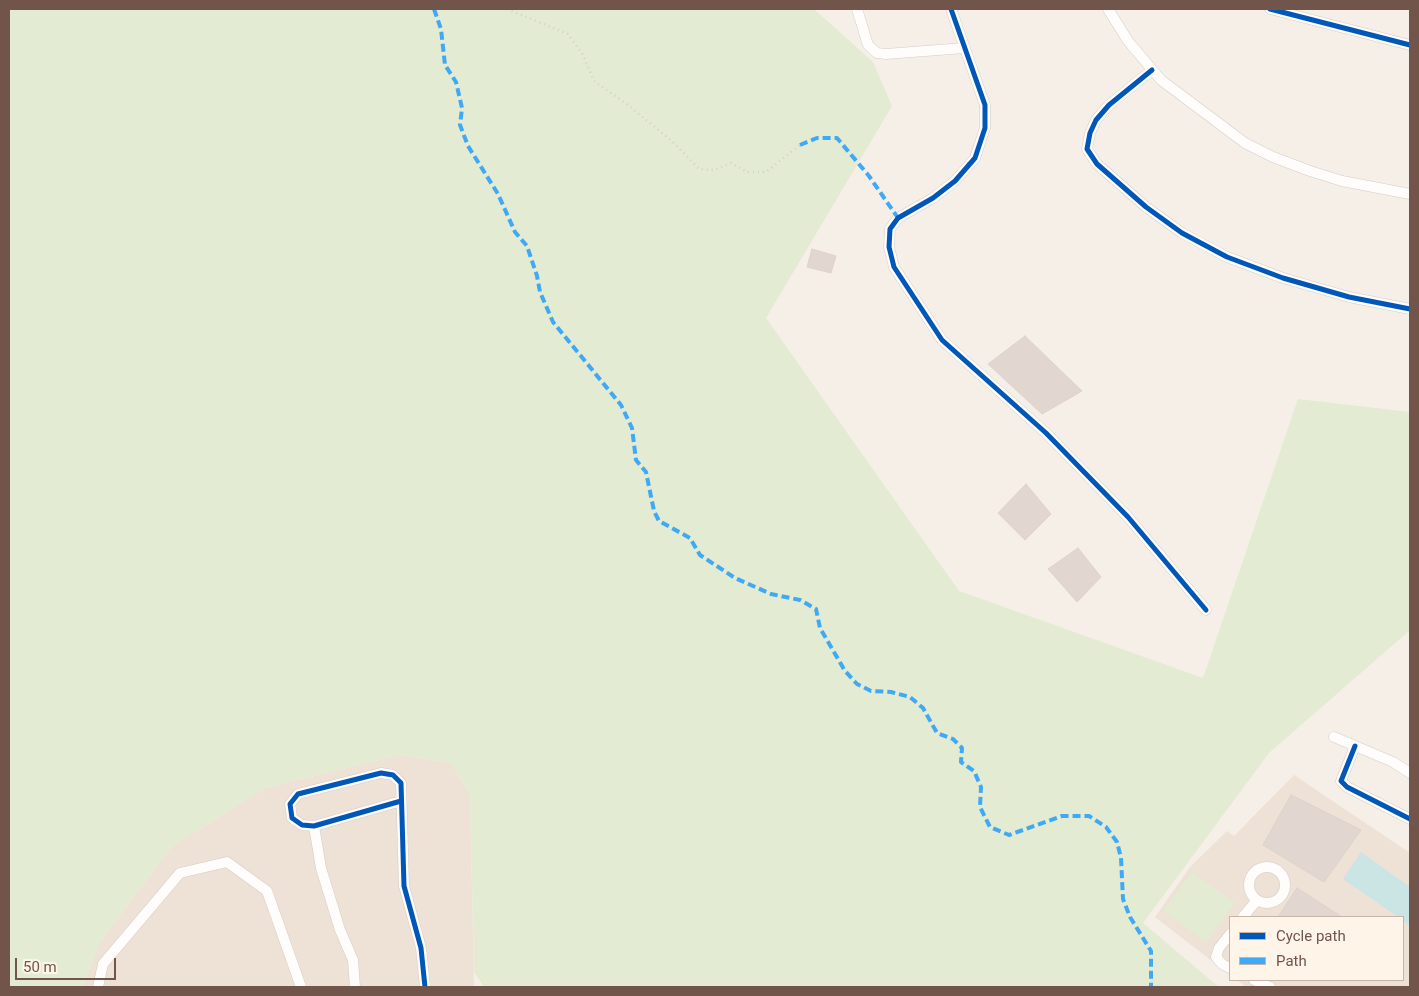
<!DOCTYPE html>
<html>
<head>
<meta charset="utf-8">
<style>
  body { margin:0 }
  #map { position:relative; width:1419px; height:996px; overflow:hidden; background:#f5efe8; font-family:Roboto,sans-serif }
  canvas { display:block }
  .frame { position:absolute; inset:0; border:10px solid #72554a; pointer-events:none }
  .legend { position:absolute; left:1229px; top:916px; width:175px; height:65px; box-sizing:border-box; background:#fef4e8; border:1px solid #c6b4a9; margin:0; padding:6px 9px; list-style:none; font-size:15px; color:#72554a }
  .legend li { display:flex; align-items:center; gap:10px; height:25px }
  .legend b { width:25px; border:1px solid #c6b4a9 }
  .scale { position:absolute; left:15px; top:958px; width:101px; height:22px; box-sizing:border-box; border:2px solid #72554a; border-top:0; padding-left:6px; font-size:15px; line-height:18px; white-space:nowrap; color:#72554a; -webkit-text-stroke:4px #fef4e8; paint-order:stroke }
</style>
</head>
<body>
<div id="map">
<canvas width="1419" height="996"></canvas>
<div class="frame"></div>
<ul class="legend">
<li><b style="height:6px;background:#0057b8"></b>Cycle path</li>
<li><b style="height:6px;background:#3fa9f5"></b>Path</li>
</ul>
<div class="scale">50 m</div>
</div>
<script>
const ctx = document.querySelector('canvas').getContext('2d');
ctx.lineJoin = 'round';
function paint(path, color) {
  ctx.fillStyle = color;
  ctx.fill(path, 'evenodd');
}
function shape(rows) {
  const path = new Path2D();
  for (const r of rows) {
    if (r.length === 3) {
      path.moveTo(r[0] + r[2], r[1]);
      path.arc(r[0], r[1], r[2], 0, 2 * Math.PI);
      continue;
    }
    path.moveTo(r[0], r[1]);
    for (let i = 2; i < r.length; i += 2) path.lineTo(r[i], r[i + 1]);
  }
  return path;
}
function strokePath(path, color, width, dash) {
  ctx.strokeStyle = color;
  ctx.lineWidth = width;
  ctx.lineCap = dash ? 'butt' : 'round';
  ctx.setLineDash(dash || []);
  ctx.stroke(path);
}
const residential = shape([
  [399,755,451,763,470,794,474,987,83,987,99,943,171,847,265,788],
  [1294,775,1410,853,1410,987,1246,987,1237,980,1403,980,1403,917,1230,917,1230,975,1155,917,1190,867,1227,831,1234,836]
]);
const green = shape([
  [9,9,814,9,873,62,892,106,766,318,959,591,1203,678,1298,399,1410,412,1410,630,1269,753,1143,923,1219,987,484,987,474,972,470,794,451,763,399,755,265,788,171,847,99,943,83,987,9,987],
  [1192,872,1235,903,1206,942,1163,911]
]);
const water = shape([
  [1361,852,1410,887,1410,926,1403,921,1403,917,1398,917,1343,879]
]);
const building = shape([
  [812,249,836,256,831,273,807,267,812,249],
  [1025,336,1082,391,1042,414,988,364,1025,336],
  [1026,484,1051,514,1025,540,998,513,1026,484],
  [1078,548,1101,577,1077,602,1048,569,1078,548],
  [1291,795,1361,830,1324,882,1263,845,1291,795],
  [1297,888,1342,917,1278,917,1297,888]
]);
const path = shape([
  [507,9,568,34,583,55,594,81,628,105,673,142,699,169,714,170,731,163,747,172,766,172,800,145]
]);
const minor = shape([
  [857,9,868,45,877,53,886,54,964,48],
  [951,9,985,105,985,128,975,158,955,181,933,198,898,218,890,229,889,247,894,267,942,340,1046,433,1128,517,1206,610],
  [1108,9,1128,41,1161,80,1245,143,1273,157,1310,171,1342,181,1410,194],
  [1270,9,1410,45],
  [1152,70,1109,105,1096,120,1090,133,1087,149,1097,164,1146,207,1182,233,1227,257,1283,278,1349,297,1410,309],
  [1334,737,1393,762,1410,773],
  [1355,746,1341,781,1347,787,1410,819],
  [401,801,314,826,302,825,292,818,290,804,298,794,381,773,393,775,401,783,404,886,421,948,425,987],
  [314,826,321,868,340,930,353,960,355,987],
  [1267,885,18],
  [1243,917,1257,900],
  [1230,934,1219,948,1216,957,1222,964,1230,968],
  [1254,980,1270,987],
  [98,987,103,964,180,873,227,862,267,891,301,987]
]);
const quiet = shape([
  [434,9,441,29,445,65,456,82,462,108,460,125,468,146,498,194,515,232,527,246,537,276,540,292,553,322,621,405,632,428,636,460,646,472,654,511,659,521,690,538,700,555,735,578,771,594,800,600,816,609,820,628,845,671,857,684,871,691,891,692,910,697,923,708,937,733,953,739,962,748,961,762,974,771,981,787,980,807,990,827,1009,835,1062,816,1089,816,1106,827,1117,842,1121,858,1123,899,1130,917,1151,951,1151,987],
  [800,145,817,138,837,138,869,176,898,218]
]);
const cycleway = shape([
  [951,9,985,105,985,128,975,158,955,181,933,198,898,218,890,229,889,247,894,267,942,340,1046,433,1128,517,1206,610],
  [1270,9,1410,45],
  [1152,70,1109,105,1096,120,1090,133,1087,149,1097,164,1146,207,1182,233,1227,257,1283,278,1349,297,1410,309],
  [1355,746,1341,781,1347,787,1410,819],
  [401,801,314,826,302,825,292,818,290,804,298,794,381,773,393,775,401,783,404,886,421,948,425,987]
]);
paint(residential, '#eee1d5');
paint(green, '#e3ebd3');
paint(water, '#cae5e4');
paint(building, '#e1d7d0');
strokePath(building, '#ded2ca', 1);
strokePath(minor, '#d4ccc6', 11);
strokePath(path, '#d7cec9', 2.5, [1, 4]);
strokePath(minor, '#fefdfc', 10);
strokePath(quiet, '#3fa9f5', 4, [8, 4]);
strokePath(cycleway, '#0057b8', 5);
</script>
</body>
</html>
